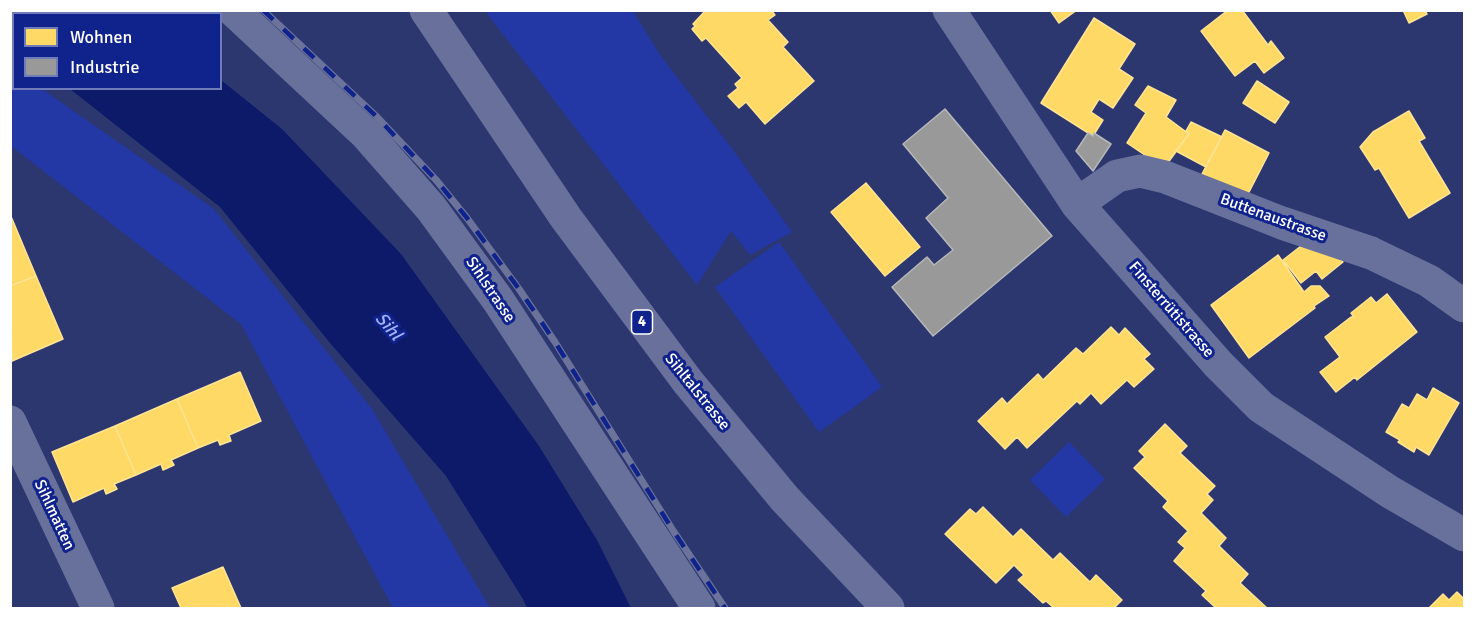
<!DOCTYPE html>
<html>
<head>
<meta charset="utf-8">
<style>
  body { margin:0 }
  #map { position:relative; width:1475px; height:619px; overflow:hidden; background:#2c3770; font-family:Signika,sans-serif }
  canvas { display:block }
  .frame { position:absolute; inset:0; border:12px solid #fff; pointer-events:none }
  .legend { position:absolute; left:12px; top:12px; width:210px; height:78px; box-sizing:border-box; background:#10238c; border:2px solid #707bba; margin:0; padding:8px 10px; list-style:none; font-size:18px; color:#fff }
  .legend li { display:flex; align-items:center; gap:12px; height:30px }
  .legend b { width:30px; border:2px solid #707bba }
</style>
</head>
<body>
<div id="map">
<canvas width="1475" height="619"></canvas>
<div class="frame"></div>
<ul class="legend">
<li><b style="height:16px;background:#ffd966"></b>Wohnen</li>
<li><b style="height:16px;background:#999"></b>Industrie</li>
</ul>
</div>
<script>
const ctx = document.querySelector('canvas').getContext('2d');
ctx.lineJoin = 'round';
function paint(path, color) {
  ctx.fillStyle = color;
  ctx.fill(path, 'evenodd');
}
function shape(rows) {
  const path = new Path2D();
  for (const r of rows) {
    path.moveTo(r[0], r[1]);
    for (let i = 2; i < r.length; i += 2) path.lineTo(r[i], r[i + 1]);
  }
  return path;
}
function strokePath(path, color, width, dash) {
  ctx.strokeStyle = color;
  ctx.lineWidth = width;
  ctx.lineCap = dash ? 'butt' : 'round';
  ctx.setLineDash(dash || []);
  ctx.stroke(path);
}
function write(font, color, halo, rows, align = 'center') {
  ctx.font = font + ' Signika,sans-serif';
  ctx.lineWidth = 6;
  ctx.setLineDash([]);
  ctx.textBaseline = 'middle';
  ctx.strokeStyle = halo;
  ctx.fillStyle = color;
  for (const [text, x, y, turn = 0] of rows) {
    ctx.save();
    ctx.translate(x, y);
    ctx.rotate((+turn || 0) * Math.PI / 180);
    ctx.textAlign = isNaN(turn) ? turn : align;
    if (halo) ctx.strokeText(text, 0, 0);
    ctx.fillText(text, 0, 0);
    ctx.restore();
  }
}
const green = shape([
  [485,11,633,11,660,55,733,150,792,232,750,255,731,231,697,285],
  [11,66,13,69,14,88,42,89,214,209,372,409,490,608,393,608,241,324,11,146],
  [779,242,882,387,819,432,715,287],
  [1069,442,1105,479,1066,517,1030,480]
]);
const water = shape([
  [133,10,137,13,14,14,13,44,11,41,11,11],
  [221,80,282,129,401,254,539,446,597,540,631,608,527,608,523,599,446,476,330,343,220,207,70,89,220,88]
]);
const homes = shape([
  [706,10,771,10,775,15,768,20,788,42,783,47,814,81,765,124,746,102,739,108,728,96,738,88,735,84,742,78,706,38,702,41,692,29,695,26,693,24,706,10],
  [1050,10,1077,10,1059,23,1050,10],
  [1228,10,1242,10,1268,45,1271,41,1284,58,1264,73,1255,61,1235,76,1201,31,1228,10],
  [1403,10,1425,10,1427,14,1409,23,1403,10],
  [1094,18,1135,44,1119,69,1133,78,1113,108,1099,99,1091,112,1103,120,1093,136,1041,103,1094,18],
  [1257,81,1289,102,1275,123,1243,103,1257,81],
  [1148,86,1176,100,1166,117,1189,134,1164,168,1127,143,1146,113,1135,105,1148,86],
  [1409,111,1425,138,1419,141,1450,193,1409,218,1379,168,1375,170,1360,147,1373,132,1409,111],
  [1191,122,1222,137,1206,167,1176,151,1189,134,1186,131,1191,122],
  [1225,130,1269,153,1246,198,1202,174,1225,130],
  [866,183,920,247,885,276,831,212,866,183],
  [10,214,36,276,10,286,10,214],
  [1310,239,1329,244,1343,262,1322,279,1316,271,1301,283,1283,260,1310,239],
  [1278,255,1304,292,1311,286,1320,286,1329,296,1314,306,1315,308,1249,358,1211,305,1278,255],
  [36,276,63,339,12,361,10,286,36,276],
  [1387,294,1417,332,1357,380,1355,377,1336,392,1320,372,1340,357,1325,337,1351,317,1354,317,1351,313,1371,297,1376,303,1387,294],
  [1111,327,1119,335,1125,328,1150,354,1144,359,1154,369,1134,387,1127,380,1101,404,1091,393,1080,404,1077,401,1027,448,1017,437,1005,449,978,421,1002,398,1007,404,1038,374,1043,380,1076,348,1083,354,1111,327],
  [240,372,261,421,229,435,231,441,225,443,220,445,218,440,198,448,177,399,240,372],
  [1433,388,1459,403,1429,455,1416,447,1414,452,1398,442,1400,440,1386,432,1402,404,1409,408,1417,394,1427,400,1433,388],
  [177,399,198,448,171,460,174,465,163,470,161,464,136,475,115,426,177,399],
  [1165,424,1187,446,1180,453,1215,486,1207,494,1213,500,1201,513,1226,538,1219,546,1248,574,1240,583,1267,608,1216,608,1202,595,1206,591,1174,561,1185,548,1178,542,1188,531,1163,507,1168,501,1134,468,1145,457,1139,451,1165,424],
  [115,426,136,475,114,484,117,489,106,494,104,488,73,502,52,452,115,426],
  [983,507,1013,537,1021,529,1053,560,1060,553,1090,582,1096,575,1122,600,1114,608,1054,608,1046,601,1043,603,1018,580,1024,575,1014,565,996,583,945,534,970,509,976,514,983,507],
  [223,567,241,608,181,608,172,588,223,567],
  [1457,592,1464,599,1464,608,1429,608,1443,594,1449,600,1457,592]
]);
const industry = shape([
  [945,109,1052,236,933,336,892,287,927,257,934,265,953,250,926,218,948,198,903,144,945,109],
  [1088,133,1093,136,1094,133,1111,144,1093,171,1076,151,1088,133]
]);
const minor = shape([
  [233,10,367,135,431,208,498,300,699,608],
  [949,10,1077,204,1218,364,1261,407,1390,492,1464,535],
  [1077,204,1117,176,1140,171,1165,177,1282,223,1371,253,1429,281,1464,306],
  [10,422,98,608]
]);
const primary = shape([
  [426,10,566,218,688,382,785,499,888,608]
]);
const rail = shape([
  [263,10,376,116,437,181,467,218,519,289,555,342,674,532,725,608]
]);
const shields = [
  [642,322,21]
];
const shieldNames = [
  ["4",642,322]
];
const streetNames = [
  ["Buttenaustrasse",1273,218,20],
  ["Sihlstrasse",490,290,56],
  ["Finsterrütistrasse",1171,310,49],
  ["Sihltalstrasse",697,392,51],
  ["Sihlmatten",54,515,65]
];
const waterNames = [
  ["Sihl",388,327,49]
];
paint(green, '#2338a4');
paint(water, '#0d1a69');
paint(homes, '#ffd966');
strokePath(homes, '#ffe494', 1.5);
paint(industry, '#999');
strokePath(industry, '#b8b8b8', 1.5);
strokePath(minor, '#68719c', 33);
strokePath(primary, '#68709b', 33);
strokePath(rail, '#6c739b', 7);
strokePath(rail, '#10238c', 4.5, [14]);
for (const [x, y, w] of shields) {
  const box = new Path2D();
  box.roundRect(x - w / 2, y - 12, w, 24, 4.5);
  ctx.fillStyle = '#10238c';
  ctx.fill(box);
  strokePath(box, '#fff', 1.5);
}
write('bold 15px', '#fff', null, shieldNames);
write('16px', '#fff', '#10238c', streetNames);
write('italic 18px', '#a3b2f9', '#10238c', waterNames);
</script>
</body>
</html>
